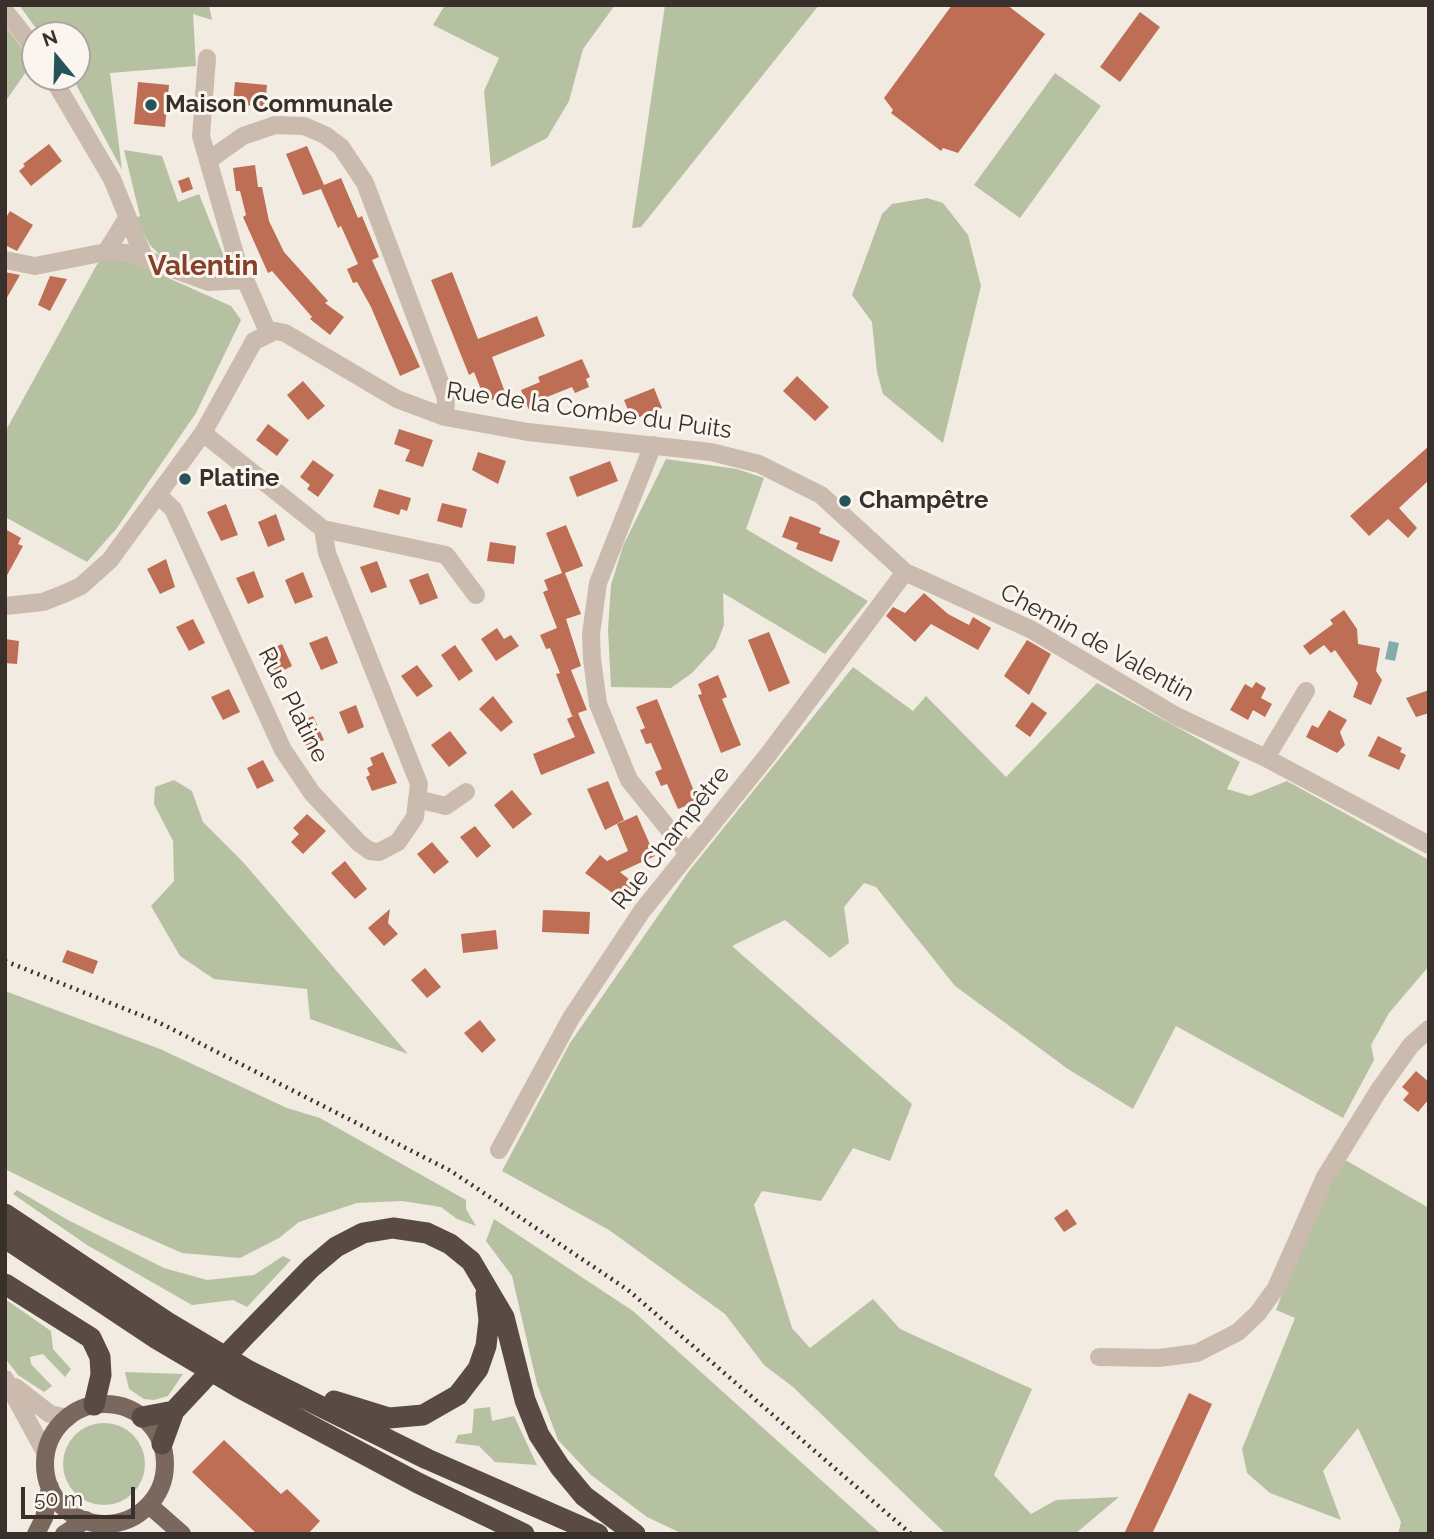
<!DOCTYPE html>
<html>
<head>
<meta charset="utf-8">
<style>
  body { margin:0 }
  #map { position:relative; width:1434px; height:1539px; overflow:hidden; background:#f2ebe2; font-family:Raleway,sans-serif }
  canvas { display:block }
  .frame { position:absolute; inset:0; border:7px solid #39302c; pointer-events:none }
  .north { position:absolute; left:21px; top:21px; width:70px; height:70px; box-sizing:border-box; background:#faf5ee; border:2px solid #ada6a0; border-radius:50%; rotate:341deg; font-size:19px; font-weight:700; line-height:28px; text-align:center; color:#39302c }
  .north::after { content:''; display:block; margin:auto; width:24px; height:32px; background:#245458; clip-path:polygon(50% 0,100% 100%,50% 72%,0 100%) }
  .scale { position:absolute; left:21px; top:1487px; width:114px; height:32px; box-sizing:border-box; border:4px solid #39302c; border-top:0; padding-left:9px; font-size:21px; line-height:24px; white-space:nowrap; color:#39302c; -webkit-text-stroke:5px #faf5ee; paint-order:stroke }
</style>
</head>
<body>
<div id="map">
<canvas width="1434" height="1539"></canvas>
<div class="frame"></div>
<div class="north">N</div>
<div class="scale">50 m</div>
</div>
<script>
const ctx = document.querySelector('canvas').getContext('2d');
ctx.lineJoin = 'round';
function paint(path, color) {
  ctx.fillStyle = color;
  ctx.fill(path, 'evenodd');
}
function shape(rows) {
  const path = new Path2D();
  for (const r of rows) {
    if (r.length === 3) {
      path.moveTo(r[0] + r[2], r[1]);
      path.arc(r[0], r[1], r[2], 0, 2 * Math.PI);
      continue;
    }
    path.moveTo(r[0], r[1]);
    for (let i = 2; i < r.length; i += 2) path.lineTo(r[i], r[i + 1]);
  }
  return path;
}
function strokePath(path, color, width, dash) {
  ctx.strokeStyle = color;
  ctx.lineWidth = width;
  ctx.lineCap = dash ? 'butt' : 'round';
  ctx.setLineDash(dash || []);
  ctx.stroke(path);
}
function write(font, color, halo, rows, align = 'center') {
  ctx.font = font + ' Raleway,sans-serif';
  ctx.lineWidth = 6;
  ctx.setLineDash([]);
  ctx.textBaseline = 'middle';
  ctx.strokeStyle = halo;
  ctx.fillStyle = color;
  for (const [text, x, y, turn = 0] of rows) {
    ctx.save();
    ctx.translate(x, y);
    ctx.rotate((+turn || 0) * Math.PI / 180);
    ctx.textAlign = isNaN(turn) ? turn : align;
    if (halo) ctx.strokeText(text, 0, 0);
    ctx.fillText(text, 0, 0);
    ctx.restore();
  }
}
const green = shape([
  [19,5,209,5,212,20,193,14,196,66,110,73,122,170,72,77,77,77,77,35,41,35],
  [445,5,615,5,583,49,569,101,547,138,491,167,484,91,499,58,433,25],
  [665,5,819,5,641,227,632,228],
  [5,26,33,62,5,102],
  [1055,73,1101,106,1020,218,974,185],
  [124,150,162,156,178,202,199,194,227,264,219,274,161,256,150,245,136,218,140,216],
  [927,198,943,203,968,235,981,286,943,443,883,394,877,372,872,322,852,295,882,214,892,204],
  [100,259,128,260,231,306,241,320,196,413,117,528,87,562,5,517,5,432],
  [666,459,737,469,764,478,746,529,868,601,825,654,723,593,724,625,715,648,692,673,671,688,611,687,608,630,611,585,623,546],
  [853,667,913,711,926,696,1006,777,1097,683,1240,762,1227,789,1250,796,1287,781,1429,860,1429,966,1389,1013,1371,1045,1374,1060,1343,1118,1176,1026,1133,1109,1068,1069,955,986,876,887,864,883,844,907,849,943,830,958,785,920,732,946,912,1104,890,1161,853,1148,821,1201,762,1191,754,1205,792,1328,810,1348,873,1299,900,1329,1032,1389,994,1475,1031,1514,1056,1500,1119,1497,1075,1534,946,1534,793,1387,764,1365,725,1314,609,1230,502,1171,570,1043,689,871],
  [174,780,192,791,203,822,243,862,408,1054,310,1019,307,989,214,979,180,956,151,906,174,881,173,841,154,804,155,787],
  [5,991,160,1049,287,1108,320,1118,466,1200,466,1209,476,1226,457,1219,441,1207,402,1201,357,1203,299,1222,279,1238,240,1258,182,1253,105,1219,5,1169],
  [1340,1157,1429,1208,1429,1534,1398,1534,1401,1522,1358,1428,1323,1471,1341,1520,1270,1493,1247,1473,1242,1449,1295,1318,1276,1310,1311,1218],
  [17,1190,68,1220,164,1268,207,1280,254,1275,283,1256,291,1260,247,1307,233,1300,192,1305,87,1245,13,1194],
  [494,1219,633,1311,881,1534,683,1534,647,1517,591,1475,558,1440,537,1384,512,1276,486,1241],
  [5,1299,51,1331,53,1349,71,1369,65,1377,43,1354,30,1357,31,1364,52,1386,44,1392,18,1375,5,1358],
  [125,1372,183,1374,168,1396,154,1400,144,1399,129,1389],
  [490,1407,492,1421,514,1416,537,1465,495,1462,479,1446,455,1443,458,1435,472,1433,474,1409],
  [104,1464,41]
]);
const water = shape([
  [1389,641,1399,643,1395,661,1385,659]
]);
const building = shape([
  [952,5,1007,5,1045,34,958,153,943,148,941,151,891,113,893,110,884,98],
  [1140,12,1160,27,1120,82,1100,67],
  [138,82,169,85,165,127,134,124],
  [235,82,267,85,265,107,233,104],
  [49,144,62,161,31,186,19,171,25,166,23,164],
  [307,146,324,185,341,178,358,218,362,216,379,257,372,260,420,367,400,376,371,307,357,282,353,283,347,269,358,264,341,226,338,228,321,189,303,195,286,154],
  [255,165,258,187,262,187,269,221,284,252,328,301,325,303,344,317,330,335,310,319,312,317,272,271,268,273,243,217,246,215,240,191,236,191,233,168],
  [189,177,193,189,182,193,178,181],
  [10,211,33,225,17,251,5,245,5,219],
  [5,272,20,275,5,301],
  [452,272,478,339,537,316,545,336,492,357,506,395,486,402,474,372,469,375,431,280],
  [50,276,67,279,50,311,38,305],
  [582,359,590,377,586,379,589,387,575,393,572,387,547,397,549,402,529,410,521,390,540,382,538,377],
  [797,376,829,407,815,421,783,391],
  [303,381,325,406,308,420,287,395],
  [654,388,662,408,632,420,624,400],
  [268,424,289,440,277,456,256,440],
  [399,429,433,440,423,467,405,461,410,450,394,444],
  [1429,446,1429,480,1399,508,1417,528,1408,538,1388,519,1369,536,1350,516],
  [478,452,506,461,498,484,472,470],
  [313,460,334,475,318,497,307,489,310,485,300,477],
  [610,461,618,481,577,497,569,477],
  [379,489,411,498,407,511,401,509,399,515,373,507],
  [442,503,467,509,462,528,437,521],
  [226,504,238,535,221,541,207,512],
  [276,514,285,540,268,547,258,522],
  [790,516,821,528,819,533,840,541,832,562,796,549,798,543,782,537],
  [566,525,583,566,565,573,581,614,566,619,581,666,571,670,587,710,578,713,595,753,541,775,533,754,575,737,567,719,575,715,572,716,556,674,560,673,550,648,546,649,540,635,557,628,543,592,548,590,544,580,562,573,546,533],
  [5,529,21,538,18,544,23,546,5,579],
  [490,542,516,546,514,564,487,561],
  [166,559,175,587,160,594,147,569],
  [377,561,387,587,371,593,360,567],
  [254,571,264,597,248,604,236,578],
  [303,572,313,597,295,604,285,580],
  [428,573,438,598,420,605,409,580],
  [924,593,948,614,969,625,973,617,991,628,978,650,931,624,915,642,886,616,893,607,905,613],
  [1344,610,1357,629,1358,644,1380,648,1376,671,1382,680,1371,705,1353,697,1358,683,1335,650,1331,653,1324,645,1310,655,1303,646,1333,624,1330,620],
  [193,619,205,643,189,651,176,627],
  [497,628,504,639,511,635,519,646,496,661,481,639],
  [769,632,790,683,769,692,748,640],
  [327,636,338,663,321,670,309,643],
  [5,639,19,641,17,664,5,663],
  [1027,640,1051,654,1029,695,1004,676],
  [282,644,292,666,276,674,271,663,266,665,261,653],
  [455,645,473,671,459,681,441,655],
  [417,665,433,686,417,697,401,676],
  [718,675,727,697,722,699,741,745,721,753,698,695,702,694,698,684],
  [1256,682,1266,688,1261,698,1272,704,1265,717,1253,710,1248,720,1230,710,1245,684,1252,688],
  [229,689,240,712,223,720,211,697],
  [1429,690,1429,713,1416,717,1406,698],
  [493,696,513,722,501,732,479,709],
  [657,699,698,801,678,809,667,784,661,786,655,772,662,769,651,743,646,744,640,730,645,728,636,707],
  [1032,702,1047,713,1030,737,1015,726],
  [356,705,364,727,348,734,339,712],
  [1329,710,1347,720,1340,732,1345,745,1337,753,1306,737,1312,725,1318,728],
  [313,716,324,740,307,747,296,723],
  [450,731,467,753,449,767,431,745],
  [1378,736,1402,748,1400,752,1406,755,1399,770,1368,756],
  [383,752,397,783,372,791,366,777,370,775,367,768,373,765,370,758],
  [263,760,274,781,257,789,247,768],
  [608,781,624,820,605,830,587,789],
  [512,790,532,814,513,829,494,805],
  [307,814,326,831,303,854,291,842,299,834,293,828],
  [637,815,655,856,620,872,635,884,622,900,585,873,600,855,607,861,628,851,617,824],
  [475,826,491,846,477,858,460,837],
  [432,842,449,862,434,874,417,854],
  [345,861,367,889,355,899,331,873],
  [390,909,388,923,398,934,384,946,368,928],
  [543,910,590,912,589,934,542,932],
  [496,930,498,949,463,953,461,934],
  [67,950,98,961,93,974,62,962],
  [425,968,441,987,427,998,411,980],
  [480,1020,496,1040,482,1053,464,1033],
  [1416,1071,1429,1082,1429,1099,1418,1112,1403,1100,1409,1093,1402,1087],
  [1067,1209,1077,1224,1064,1232,1054,1218],
  [1189,1393,1212,1404,1172,1492,1152,1534,1124,1534],
  [224,1440,281,1494,287,1489,320,1521,308,1534,257,1534,192,1472]
]);
const minor = shape([
  [5,11,35,49],
  [207,58,201,136,237,261,268,332],
  [52,77,112,179,144,257],
  [209,160,243,136,275,125,304,126,325,135,341,147,365,183,446,398,445,417],
  [106,252,126,220],
  [5,260,35,266,106,252,128,253,209,282,244,280],
  [203,433,323,529,446,555,476,595],
  [653,445,598,583,591,634,592,659,598,704,629,780,688,853],
  [159,496,173,509,283,750,312,793,359,843,370,851,379,852,398,842,415,817,419,784,327,553,323,529],
  [5,606,43,602,66,593,81,586,110,560,203,433,254,341,275,331,285,333,397,399,445,417,528,432,711,452,759,464,821,495,905,572,1032,630,1176,716,1266,758,1429,845],
  [1266,758,1306,691],
  [417,799,446,806,466,792],
  [499,1150,571,1018,642,911,767,756,905,572],
  [1099,1357,1159,1358,1197,1353,1238,1332,1258,1313,1276,1288,1325,1177,1379,1090,1411,1045,1429,1029],
  [5,1379,46,1454],
  [15,1387,50,1414,68,1418]
]);
const major = shape([
  [105,1464,60],
  [149,1505,182,1534],
  [36,1534,44,1518,50,1487],
  [64,1534,86,1520]
]);
const highway = shape([
  [5,1214,167,1322,249,1371,427,1459,598,1534],
  [5,1238,157,1339,240,1388,418,1483,524,1534],
  [5,1284,91,1338,100,1357,101,1375,94,1405],
  [242,1339,311,1268,336,1247,363,1233,393,1228,427,1233,450,1244,471,1261,504,1317,525,1400,539,1435,560,1467,584,1496,635,1534],
  [334,1401,389,1418,423,1415,458,1395,478,1369,486,1346,489,1320,486,1294],
  [142,1417,174,1411],
  [162,1444,174,1411,201,1382]
]);
const rail = shape([
  [5,961,158,1022,451,1171,628,1290,911,1534]
]);
const highwayBridge = shape([
  [201,1382,242,1339]
]);
const markers = [
  [151,105,7,"#245458"],
  [185,479,7,"#245458"],
  [845,501,7,"#245458"]
];
const poiNames = [
  ["Maison Communale",165,105],
  ["Platine",199,479],
  ["Champêtre",859,501]
];
const streetNames = [
  ["Rue de la Combe du Puits",589,411,8],
  ["Chemin de Valentin",1097,643,29],
  ["Rue Platine",293,705,63],
  ["Rue Champêtre",671,838,-52]
];
const quarterNames = [
  ["Valentin",203,267]
];
paint(green, '#b6c1a2');
paint(water, '#82abad');
paint(building, '#be6e54');
strokePath(minor, '#cabbae', 18);
strokePath(major, '#7a685e', 18);
strokePath(highway, '#594a44', 21);
strokePath(rail, '#39302c', 4.5, [2, 5]);
strokePath(highwayBridge, '#594a44', 21);
for (const [x, y, r, color] of markers) {
  const dot = new Path2D();
  dot.arc(x, y, r, 0, 2 * Math.PI);
  ctx.fillStyle = color;
  ctx.fill(dot);
  strokePath(dot, '#faf5ee', 2.5);
}
write('bold 24px', '#39302c', '#faf5ee', poiNames, 'left');
write('24px', '#39302c', '#faf5ee', streetNames);
write('bold 28px', '#83402a', '#faf5ee', quarterNames);
</script>
</body>
</html>
